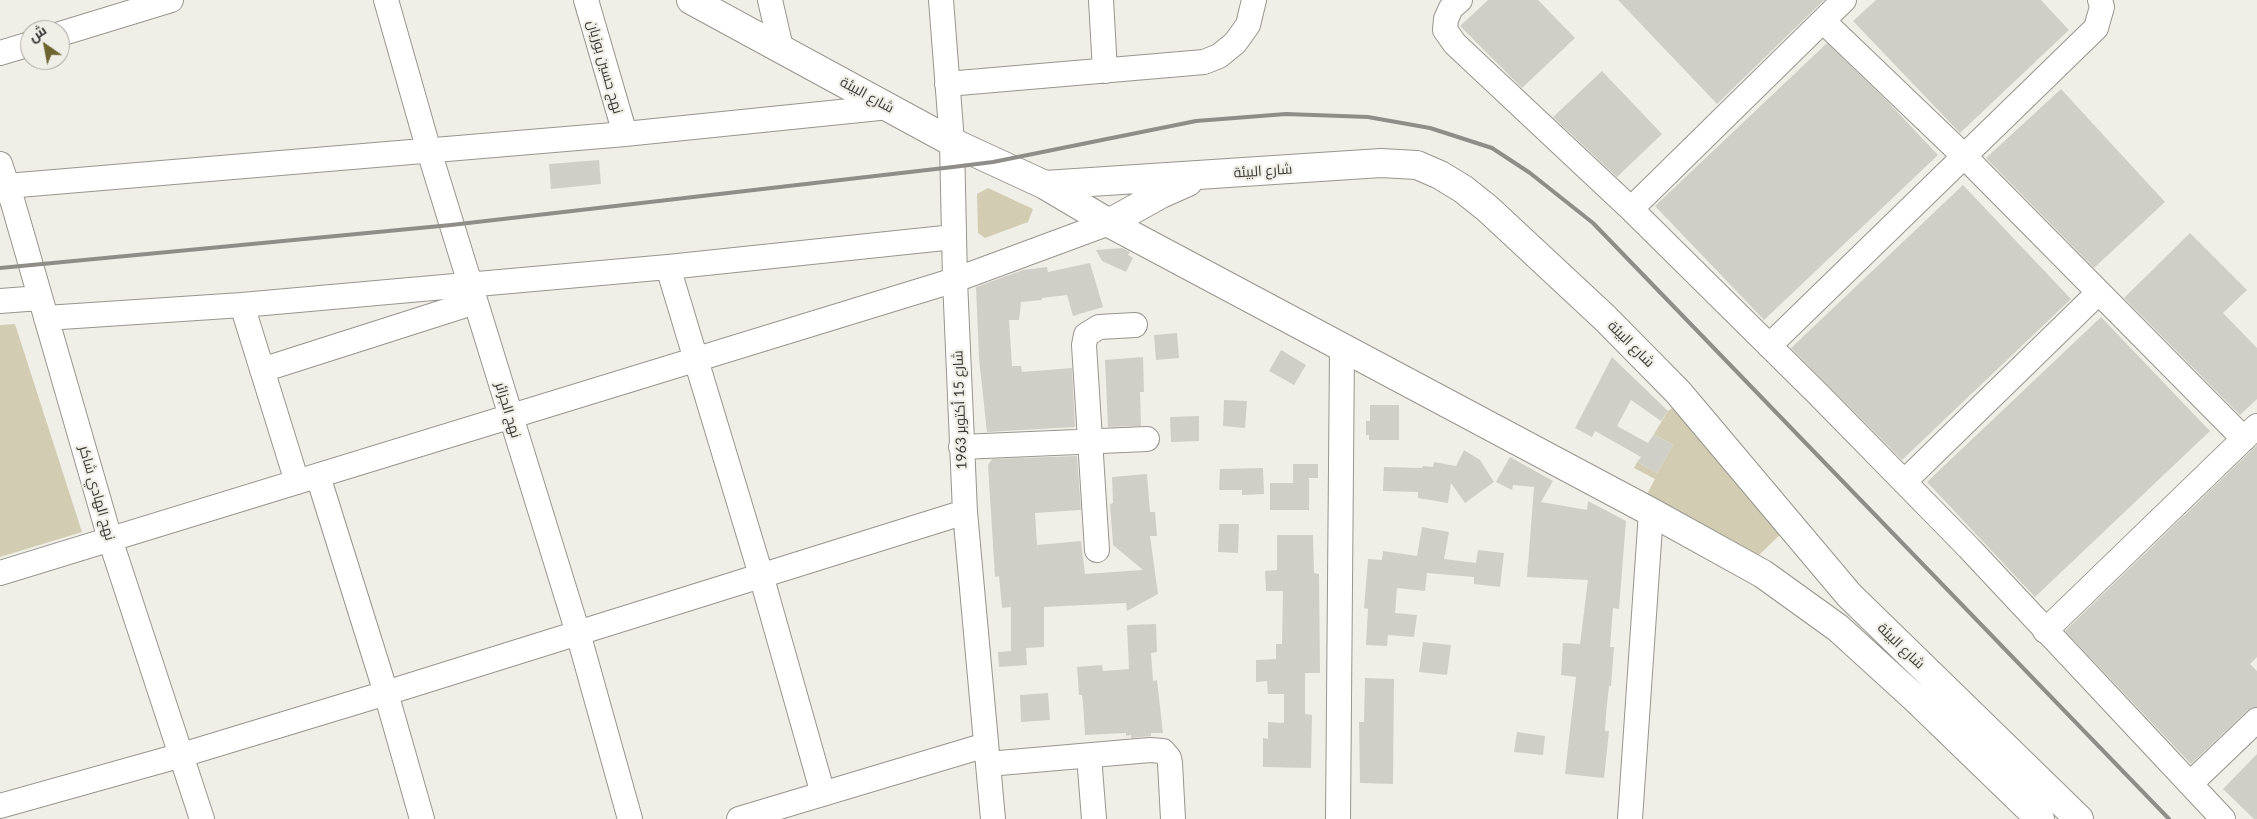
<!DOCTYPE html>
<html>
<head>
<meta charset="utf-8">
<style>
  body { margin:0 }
  #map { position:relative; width:2257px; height:819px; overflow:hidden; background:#f0efe7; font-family:Lato,Cairo,sans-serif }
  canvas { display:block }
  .north { position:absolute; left:20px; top:20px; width:50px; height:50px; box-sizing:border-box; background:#f0efe7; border:1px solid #a6a59f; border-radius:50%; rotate:327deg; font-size:14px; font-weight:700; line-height:20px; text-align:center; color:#383734 }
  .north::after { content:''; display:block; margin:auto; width:18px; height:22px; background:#6e6430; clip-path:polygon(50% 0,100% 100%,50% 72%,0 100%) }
</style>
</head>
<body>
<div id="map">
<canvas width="2257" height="819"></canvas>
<div class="north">ش</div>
</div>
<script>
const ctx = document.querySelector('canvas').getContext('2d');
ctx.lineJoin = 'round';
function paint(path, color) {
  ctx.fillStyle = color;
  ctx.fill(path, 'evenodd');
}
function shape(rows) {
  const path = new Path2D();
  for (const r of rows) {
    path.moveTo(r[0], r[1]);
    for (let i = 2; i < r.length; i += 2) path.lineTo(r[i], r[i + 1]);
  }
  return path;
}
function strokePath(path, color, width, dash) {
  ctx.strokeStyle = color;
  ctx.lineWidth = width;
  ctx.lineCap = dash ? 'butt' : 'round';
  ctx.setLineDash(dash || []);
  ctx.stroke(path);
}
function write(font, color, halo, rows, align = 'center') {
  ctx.font = font + ' Lato,Cairo,sans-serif';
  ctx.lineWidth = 4.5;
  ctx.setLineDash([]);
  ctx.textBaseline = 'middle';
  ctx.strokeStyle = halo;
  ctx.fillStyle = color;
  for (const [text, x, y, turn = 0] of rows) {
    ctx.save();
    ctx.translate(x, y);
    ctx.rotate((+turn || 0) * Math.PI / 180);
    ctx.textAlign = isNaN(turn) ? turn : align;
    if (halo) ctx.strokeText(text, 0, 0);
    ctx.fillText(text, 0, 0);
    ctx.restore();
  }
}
const green = shape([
  [988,188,1033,209,1028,222,985,238,978,233,977,194],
  [15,324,82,532,0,557,0,325],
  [1675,406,1782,533,1759,555,1647,494,1655,479,1634,468,1637,462,1657,473,1673,445,1654,434,1668,411]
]);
const building = shape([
  [1488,0,1538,0,1575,38,1522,88,1460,26],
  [1618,0,1824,0,1717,104],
  [1876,0,2041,0,2069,30,1960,133,1853,21],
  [1827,43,1887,101,1938,155,1764,320,1655,206],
  [1602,71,1662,134,1617,177,1553,117],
  [2061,89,2165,202,2094,268,1986,158],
  [599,160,601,184,551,189,549,164],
  [1963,185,2071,299,1902,460,1791,348],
  [2190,233,2247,290,2223,313,2257,348,2257,399,2240,415,2124,298],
  [1122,248,1130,252,1128,255,1133,258,1126,272,1102,261,1096,250],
  [1090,263,1103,307,1073,316,1067,295,1042,298,1042,300,1021,302,1019,320,1009,320,1012,366,1021,366,1022,372,1072,368,1075,427,987,432,979,358,976,287,1023,270,1047,267,1048,272],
  [2101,317,2210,431,2035,597,1927,482],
  [1177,333,1179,358,1156,360,1154,335],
  [1281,350,1306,365,1294,385,1269,371],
  [1143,357,1144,392,1140,392,1141,426,1108,427,1105,360],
  [1612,357,1668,411,1661,421,1631,400,1617,426,1648,443,1654,434,1673,445,1657,473,1637,462,1641,457,1595,431,1592,437,1575,428],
  [1224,400,1247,401,1245,428,1223,426],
  [1370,405,1399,405,1399,440,1369,440,1369,435,1366,435,1366,421,1370,421],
  [1199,416,1199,441,1171,442,1170,417],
  [2257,445,2257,657,2250,664,2257,671,2257,707,2248,710,2191,764,2065,631],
  [1464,450,1480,460,1494,482,1465,503,1451,483,1448,503,1418,498,1418,492,1383,491,1384,467,1422,468,1423,466,1433,467,1434,462,1456,466],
  [1077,456,1081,510,1035,513,1037,545,1081,541,1085,574,1143,570,1113,545,1110,504,1113,503,1112,477,1147,474,1150,512,1155,512,1157,536,1150,536,1158,594,1127,611,1126,603,1044,607,1044,647,1026,648,1027,665,999,667,998,652,1011,651,1011,607,1002,608,999,576,995,577,988,465,992,459],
  [1510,457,1553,481,1541,502,1587,510,1588,501,1626,521,1619,609,1613,608,1610,647,1614,647,1611,686,1609,686,1606,714,1605,731,1609,731,1604,778,1565,774,1576,677,1561,675,1563,643,1580,644,1588,580,1527,577,1534,487,1513,485,1512,490,1496,482],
  [1293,464,1318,464,1318,478,1309,478,1309,510,1270,510,1270,483,1293,483],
  [1263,468,1264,494,1242,495,1242,490,1219,490,1220,469],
  [1219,524,1239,524,1238,553,1218,552],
  [1422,527,1449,532,1444,559,1476,563,1478,550,1504,553,1500,587,1474,584,1474,577,1427,573,1425,591,1397,588,1395,613,1417,615,1414,637,1388,635,1387,646,1366,645,1368,609,1364,608,1368,559,1382,560,1383,551,1417,556],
  [1277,535,1313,535,1314,573,1319,574,1320,673,1305,673,1305,714,1312,715,1311,768,1263,767,1263,738,1268,739,1268,722,1284,723,1284,694,1268,694,1267,681,1256,682,1256,660,1276,659,1276,644,1282,644,1283,591,1266,591,1265,571,1277,570],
  [1156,624,1157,652,1151,653,1153,681,1157,680,1163,733,1151,733,1151,736,1131,738,1131,735,1126,736,1126,733,1085,735,1083,703,1082,695,1079,695,1077,667,1102,665,1103,671,1129,669,1127,625],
  [1423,642,1451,645,1447,675,1419,672],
  [1365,678,1394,679,1393,784,1360,783,1359,722,1364,722],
  [1048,693,1050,720,1021,722,1020,695],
  [1517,732,1545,736,1543,755,1514,752],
  [2257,754,2257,819,2254,819,2223,789]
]);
const minor = shape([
  [386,0,429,151,578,633,630,819],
  [586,0,625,134],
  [770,0,781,48],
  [941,0,952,142,955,280,965,512,993,819],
  [1101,0,1105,71],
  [1460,0,1451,8,1446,19,1445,30,1455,44,1631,209,1818,394,1969,548,2223,819],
  [1823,21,1964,156,2244,439],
  [60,34,171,0],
  [0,53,30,44],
  [947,84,1204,62,1219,56,1235,43,1248,25,1254,0],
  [0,164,13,203,110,539,202,819],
  [7,186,625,134,889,107],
  [1631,209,1844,0],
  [668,267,761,575,823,794],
  [0,301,40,298],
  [242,305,297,482],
  [46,318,242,305,668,267,954,237],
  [1769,346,2096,28,2102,7,2100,0],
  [262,370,475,302],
  [961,447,1147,439],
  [318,476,386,693,422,819],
  [1904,482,2098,293],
  [1097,550,1084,345,1086,335,1099,327,1135,325],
  [0,573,955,280,1109,223],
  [2045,631,2257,426],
  [1089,756,1094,819],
  [988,764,1150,750,1163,751,1169,758,1170,763,1173,819],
  [2190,784,2257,720],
  [0,806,182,755,386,693,965,512],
  [739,819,986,745],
  [1338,819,1342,348],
  [1630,819,1651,512]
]);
const major = shape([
  [691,0,952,142,1045,185,1109,223,1651,512,1763,574,1838,628,1917,700,2040,819],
  [1045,185,1381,163,1417,165,1440,175,1463,189,1488,209,1605,318,1678,392,1849,595,2079,819],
  [1109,223,1161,194,1188,182]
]);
const rail = shape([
  [0,268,451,225,953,167,993,162,1196,121,1286,114,1368,117,1430,128,1492,148,1530,173,1593,223,2169,819]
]);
const streetNames = [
  ["نهج حسين بوزيان",605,67,74],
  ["شارع البيئة",867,95,29],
  ["شارع البيئة",1263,171,-4],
  ["شارع البيئة",1631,344,45],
  ["نهج الجزائر",508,410,73],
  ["شارع 15 أكتوبر 1963",960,410,-92],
  ["نهج الهادي شاكر",97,493,74],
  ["شارع البيئة",1901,646,44]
];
paint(green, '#d2cdb2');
paint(building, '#d0cfc7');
strokePath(minor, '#96958e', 26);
strokePath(major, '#96958e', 30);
strokePath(minor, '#fff', 24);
strokePath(major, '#fff', 28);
strokePath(rail, '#8e8d88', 4);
write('14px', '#383734', '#f0efe7', streetNames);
</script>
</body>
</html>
